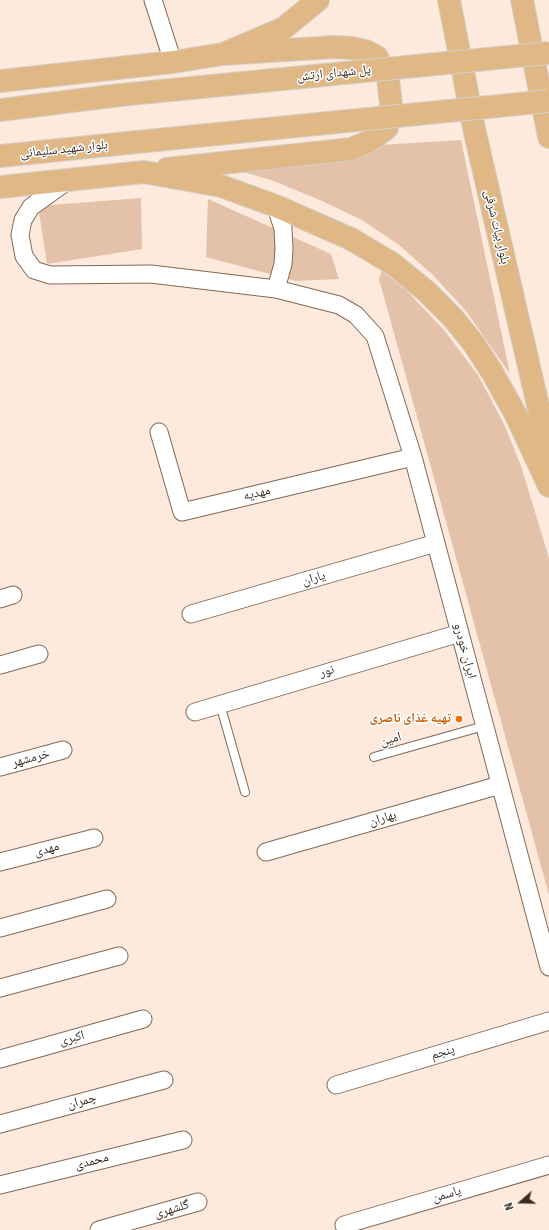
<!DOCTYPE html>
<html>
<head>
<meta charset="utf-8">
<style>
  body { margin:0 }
  #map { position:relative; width:549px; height:1230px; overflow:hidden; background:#fdeadd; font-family:"Source Sans 3",sans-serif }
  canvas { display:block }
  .north { position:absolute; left:501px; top:1182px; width:40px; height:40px; -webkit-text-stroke:3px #fff; paint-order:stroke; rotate:250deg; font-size:11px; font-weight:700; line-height:16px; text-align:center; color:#372b23 }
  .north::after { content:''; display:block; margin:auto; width:14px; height:18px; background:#372b23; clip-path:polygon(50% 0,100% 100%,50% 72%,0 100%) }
</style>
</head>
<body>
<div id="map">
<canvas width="549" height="1230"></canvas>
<div class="north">N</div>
</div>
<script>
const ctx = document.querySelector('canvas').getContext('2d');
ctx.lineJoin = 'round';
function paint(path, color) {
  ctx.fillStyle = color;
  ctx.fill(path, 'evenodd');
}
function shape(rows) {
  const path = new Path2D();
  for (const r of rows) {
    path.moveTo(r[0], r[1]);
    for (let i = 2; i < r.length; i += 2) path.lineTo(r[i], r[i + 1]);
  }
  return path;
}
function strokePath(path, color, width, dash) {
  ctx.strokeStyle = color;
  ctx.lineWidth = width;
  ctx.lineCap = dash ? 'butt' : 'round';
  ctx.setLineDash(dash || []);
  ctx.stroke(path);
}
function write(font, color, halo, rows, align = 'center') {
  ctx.font = font + ' "Source Sans 3","Noto Naskh Arabic",sans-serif';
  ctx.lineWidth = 3;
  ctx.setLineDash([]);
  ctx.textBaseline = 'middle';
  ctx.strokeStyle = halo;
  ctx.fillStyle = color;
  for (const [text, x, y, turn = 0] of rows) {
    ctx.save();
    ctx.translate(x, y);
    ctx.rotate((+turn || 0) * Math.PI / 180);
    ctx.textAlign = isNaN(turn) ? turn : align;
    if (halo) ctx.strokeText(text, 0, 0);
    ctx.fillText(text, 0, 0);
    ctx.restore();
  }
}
const green = shape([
  [461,140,510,374,466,311,433,275,399,245,362,220,322,201,271,180,236,170,380,145],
  [141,198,142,249,47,264,38,206],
  [208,199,331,254,339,279,296,281,206,257],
  [382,271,406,290,444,330,478,375,504,424,521,466,549,558,549,895,379,279]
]);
const lane = shape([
  [220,704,245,792],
  [374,757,484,726]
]);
const street = shape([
  [153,0,173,62],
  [70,179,31,207,23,220,20,235,24,256,34,270,50,275,151,274,276,289,339,305,356,315,375,336,413,457,549,967],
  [276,289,283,264,284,249,283,229,276,206],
  [159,432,182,512,413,457],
  [0,599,13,595],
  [191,614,436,543],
  [0,665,39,654],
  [195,712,460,633],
  [0,767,63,750],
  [266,852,500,785],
  [0,862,94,838],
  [0,928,107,899],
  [0,988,119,956],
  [0,1059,143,1019],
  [336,1085,549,1021],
  [0,1124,164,1080],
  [0,1185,183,1140],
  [344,1225,549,1165],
  [99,1230,198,1202]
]);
const primary = shape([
  [449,0,475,133,549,453],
  [522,0,549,137],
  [0,81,173,62,223,54,284,28,318,0],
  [0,110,120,95],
  [0,156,127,143],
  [167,169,351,149,368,142,387,128,391,104,388,79,377,57,366,51,352,48,334,47,223,54],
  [0,187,144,172,221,186,276,206,351,239,393,264,426,291,453,318,474,344,492,372,516,415,549,486]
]);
const primaryBridge = shape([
  [120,95,549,53],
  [127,143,549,101]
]);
const markers = [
  [459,719,4,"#e8710a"]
];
const streetNames = [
  ["پل شهدای ارتش",334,74,-6],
  ["بلوار شهید سلیمانی",64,150,-6],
  ["بلوار بیات شرقی",496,227,77],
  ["مهدیه",257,494,-13],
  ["یاران",314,579,-16],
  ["ایران خودرو",464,651,75],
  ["نور",327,672,-17],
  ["امین",391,740,-16],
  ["خرمشهر",31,759,-15],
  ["بهاران",383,819,-16],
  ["مهدی",47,850,-15],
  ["اکبری",72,1039,-15],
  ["پنجم",443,1053,-17],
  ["چمران",82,1102,-15],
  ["محمدی",92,1162,-14],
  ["یاسمن",447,1195,-16],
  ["گلشهری",172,1210,-16]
];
const foodNames = [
  ["تهیه غذای ناصری",451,719]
];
paint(green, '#e4c2a9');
strokePath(lane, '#836854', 10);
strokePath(street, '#836854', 19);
strokePath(primary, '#d3d0cf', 24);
strokePath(lane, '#fff', 8);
strokePath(street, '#fff', 17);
strokePath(primary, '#dfb885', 22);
strokePath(primaryBridge, '#d3d0cf', 24, []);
strokePath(primaryBridge, '#dfb885', 22);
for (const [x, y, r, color] of markers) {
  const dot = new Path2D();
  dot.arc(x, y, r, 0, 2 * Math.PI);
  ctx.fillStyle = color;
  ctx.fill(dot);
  strokePath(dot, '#fff', 1.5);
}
write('13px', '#372b23', '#fff', streetNames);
write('bold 13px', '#c56008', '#fff', foodNames, 'right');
</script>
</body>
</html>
